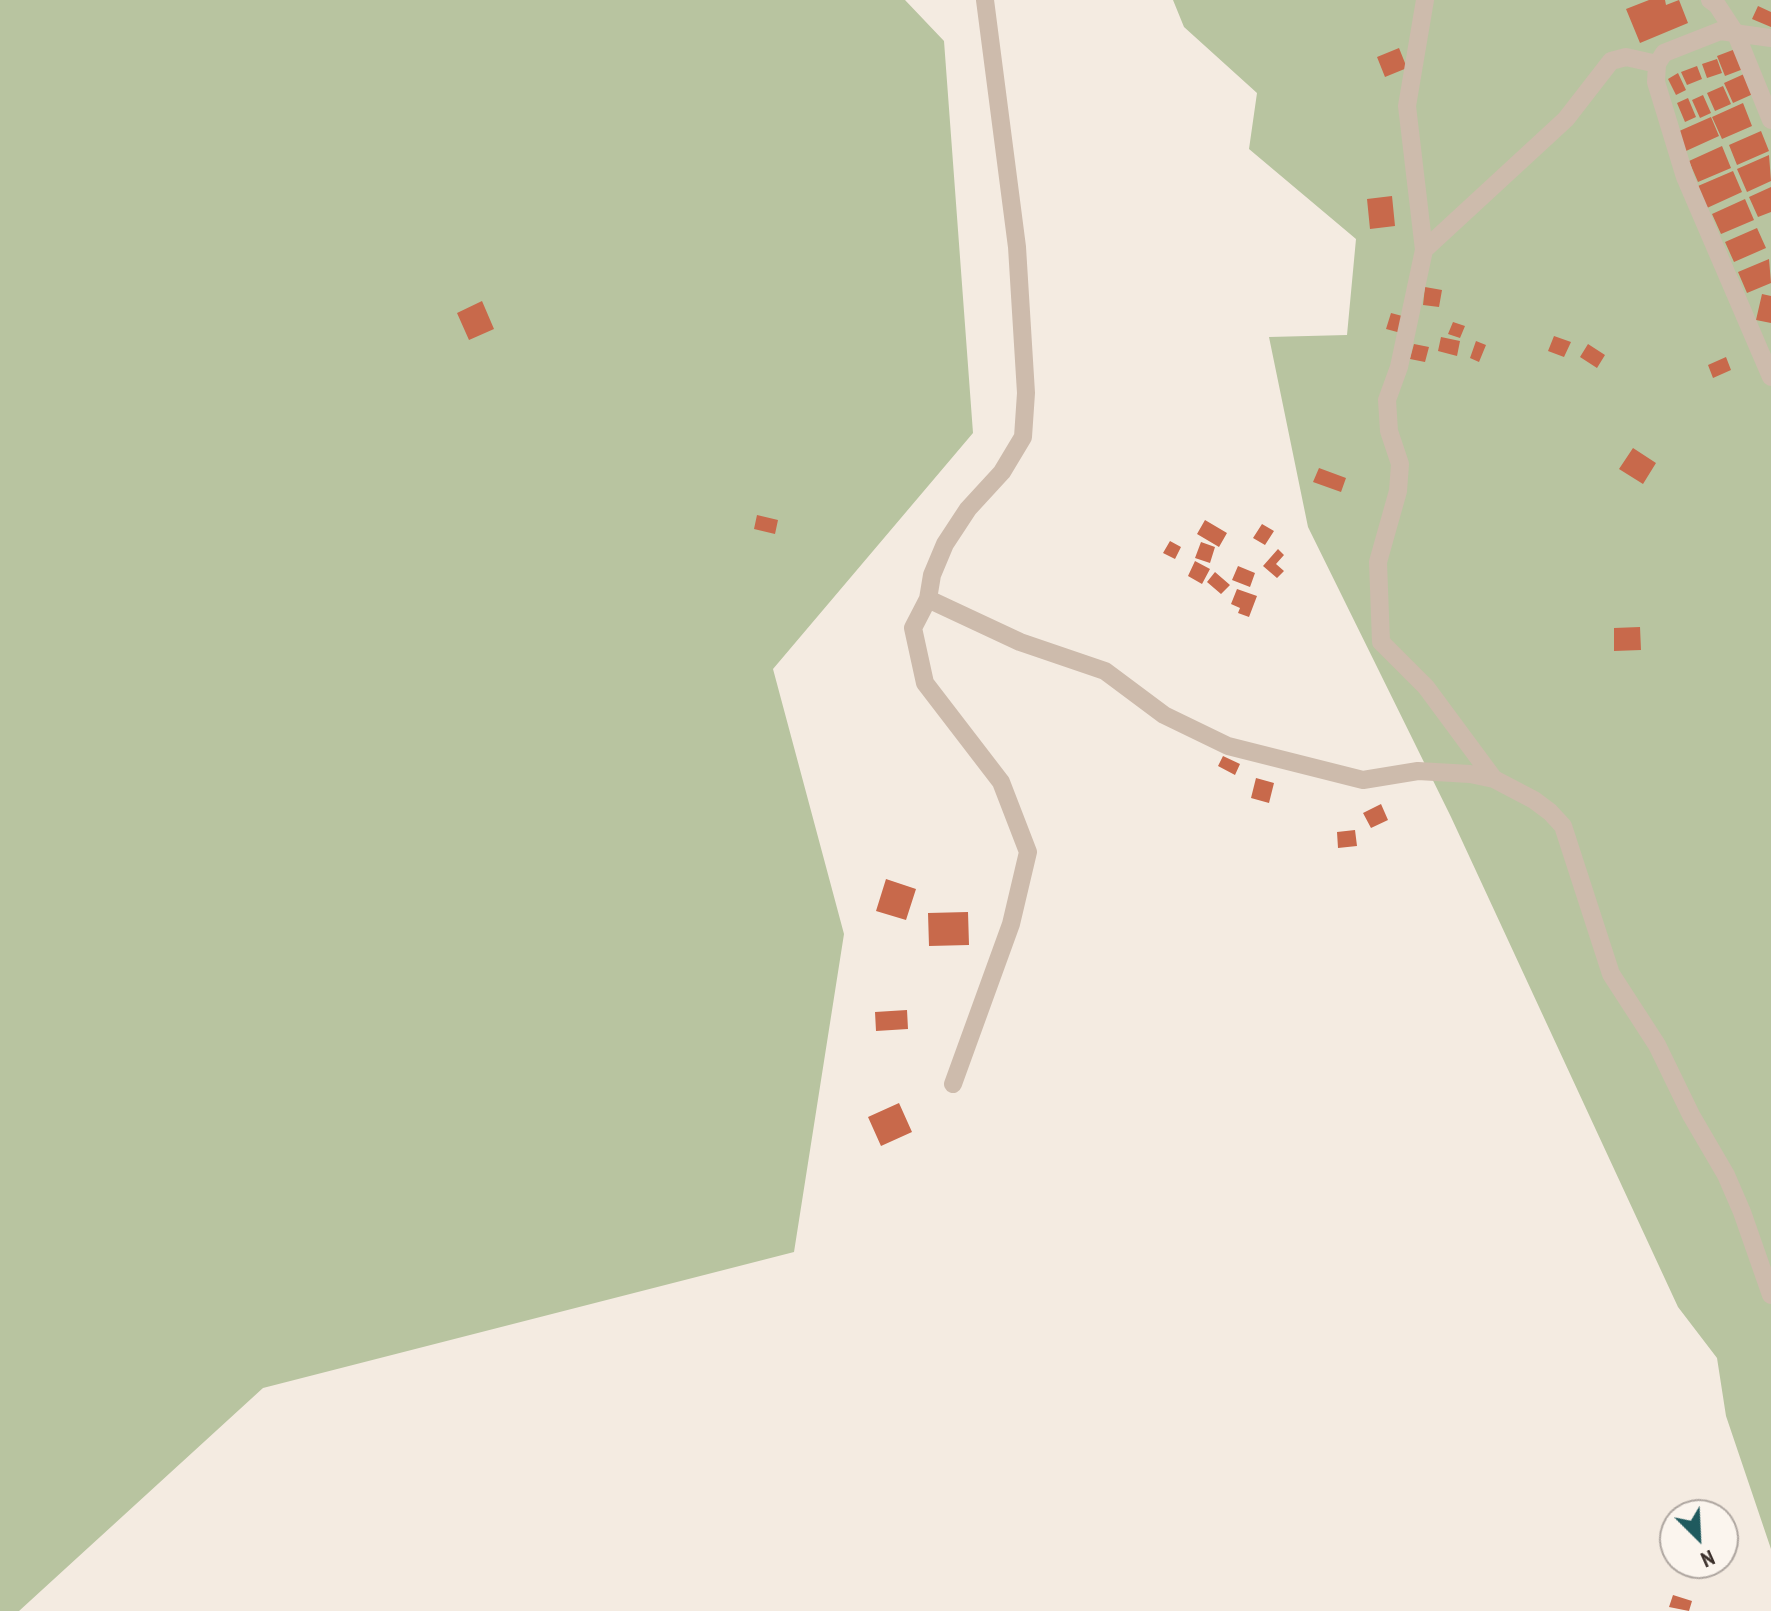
<!DOCTYPE html>
<html>
<head>
<meta charset="utf-8">
<style>
  body { margin:0 }
  #map { position:relative; width:1771px; height:1611px; overflow:hidden; background:#f4ebe1; font-family:"PT Sans Narrow",sans-serif }
  canvas { display:block }
  .north { position:absolute; left:1659px; top:1499px; width:80px; height:80px; box-sizing:border-box; background:#fbf5ee; border:2px solid #aea6a0; border-radius:50%; rotate:156deg; font-size:22px; font-weight:700; line-height:32px; text-align:center; color:#3b302b }
  .north::after { content:''; display:block; margin:auto; width:28px; height:36px; background:#1f5a5e; clip-path:polygon(50% 0,100% 100%,50% 72%,0 100%) }
</style>
</head>
<body>
<div id="map">
<canvas width="1771" height="1611"></canvas>
<div class="north">N</div>
</div>
<script>
const ctx = document.querySelector('canvas').getContext('2d');
ctx.lineJoin = 'round';
function paint(path, color) {
  ctx.fillStyle = color;
  ctx.fill(path, 'evenodd');
}
function shape(rows) {
  const path = new Path2D();
  for (const r of rows) {
    path.moveTo(r[0], r[1]);
    for (let i = 2; i < r.length; i += 2) path.lineTo(r[i], r[i + 1]);
  }
  return path;
}
function strokePath(path, color, width, dash) {
  ctx.strokeStyle = color;
  ctx.lineWidth = width;
  ctx.lineCap = dash ? 'butt' : 'round';
  ctx.setLineDash(dash || []);
  ctx.stroke(path);
}
const green = shape([
  [0,0,905,0,944,41,973,433,773,669,844,934,794,1252,263,1388,19,1611,0,1611],
  [1173,0,1771,0,1771,1549,1726,1416,1717,1358,1678,1307,1451,817,1308,527,1269,337,1347,335,1356,239,1249,149,1257,93,1184,27]
]);
const building = shape([
  [1649,0,1665,0,1666,5,1679,0,1688,23,1640,43,1626,9],
  [1758,6,1771,12,1771,27,1752,19],
  [1399,48,1407,68,1385,77,1377,57],
  [1738,48,1746,68,1725,76,1717,56],
  [1717,59,1722,73,1707,78,1702,64],
  [1697,66,1702,79,1687,85,1681,72],
  [1678,73,1686,90,1676,95,1668,79],
  [1744,74,1753,94,1733,103,1724,83],
  [1723,86,1731,104,1715,111,1707,93],
  [1703,95,1711,113,1700,118,1692,100],
  [1688,98,1696,117,1685,122,1677,103],
  [1743,103,1752,126,1722,139,1712,117],
  [1711,117,1719,136,1686,151,1677,132],
  [1761,131,1769,151,1737,165,1729,145],
  [1722,146,1731,168,1698,182,1689,161],
  [1769,155,1771,181,1747,192,1737,169],
  [1733,171,1742,192,1707,208,1698,186],
  [1771,187,1771,212,1758,217,1749,197],
  [1392,196,1395,226,1370,229,1367,199],
  [1745,199,1754,220,1721,234,1712,214],
  [1757,228,1766,248,1734,262,1725,242],
  [1769,259,1771,283,1747,293,1738,272],
  [1425,287,1442,290,1439,307,1423,305],
  [1762,294,1771,296,1771,323,1756,320],
  [482,301,494,329,469,340,457,313],
  [1391,313,1406,317,1401,333,1386,329],
  [1453,322,1465,326,1460,338,1448,334],
  [1554,336,1571,342,1564,357,1548,351],
  [1441,337,1460,341,1457,356,1438,351],
  [1476,341,1486,345,1479,362,1470,358],
  [1414,344,1429,347,1425,362,1410,359],
  [1588,344,1605,355,1597,368,1580,357],
  [1726,357,1731,370,1713,378,1708,365],
  [1633,448,1656,463,1643,484,1619,469],
  [1319,468,1346,478,1341,492,1313,482],
  [757,515,778,520,775,534,754,529],
  [1205,520,1227,533,1219,547,1197,534],
  [1262,524,1274,531,1265,545,1253,538],
  [1170,541,1181,547,1175,559,1163,553],
  [1201,542,1215,547,1210,563,1195,558],
  [1278,549,1284,555,1276,564,1284,571,1277,578,1263,566],
  [1195,561,1210,569,1202,584,1188,576],
  [1238,566,1255,573,1250,587,1232,580],
  [1215,572,1230,585,1221,594,1207,582],
  [1237,589,1257,596,1249,617,1238,613,1240,608,1231,604],
  [1640,627,1641,650,1614,651,1614,628],
  [1223,756,1240,764,1235,775,1218,766],
  [1256,778,1274,783,1269,803,1251,798],
  [1381,804,1388,820,1371,828,1363,813],
  [1355,830,1357,846,1338,848,1337,832],
  [886,879,916,889,906,920,876,911],
  [968,912,969,945,929,946,928,913],
  [907,1010,908,1029,876,1031,875,1012],
  [899,1103,912,1132,881,1146,868,1117],
  [1673,1595,1692,1601,1689,1611,1669,1607]
]);
const minor = shape([
  [1425,0,1407,106,1424,250,1399,367,1387,400,1389,431,1400,464,1398,491,1378,562,1381,642,1426,687,1494,779],
  [1710,0,1717,5,1736,34,1771,120],
  [1771,38,1720,31,1664,53,1657,64,1656,82,1685,177,1771,377],
  [1424,250,1566,119,1611,61,1626,57,1657,64],
  [928,599,932,575,945,544,968,509,1002,472,1023,437,1026,393,1017,247,985,0],
  [953,1084,1011,924,1028,852,1001,782,925,683,913,628,928,599,1020,642,1105,671,1164,715,1228,746,1363,780,1418,771,1470,774,1494,779,1534,800,1550,812,1563,826,1611,974,1657,1045,1691,1115,1726,1175,1742,1212,1771,1295]
]);
paint(green, '#b8c4a0');
paint(building, '#c8694b');
strokePath(minor, '#cdbbac', 18);
</script>
</body>
</html>
